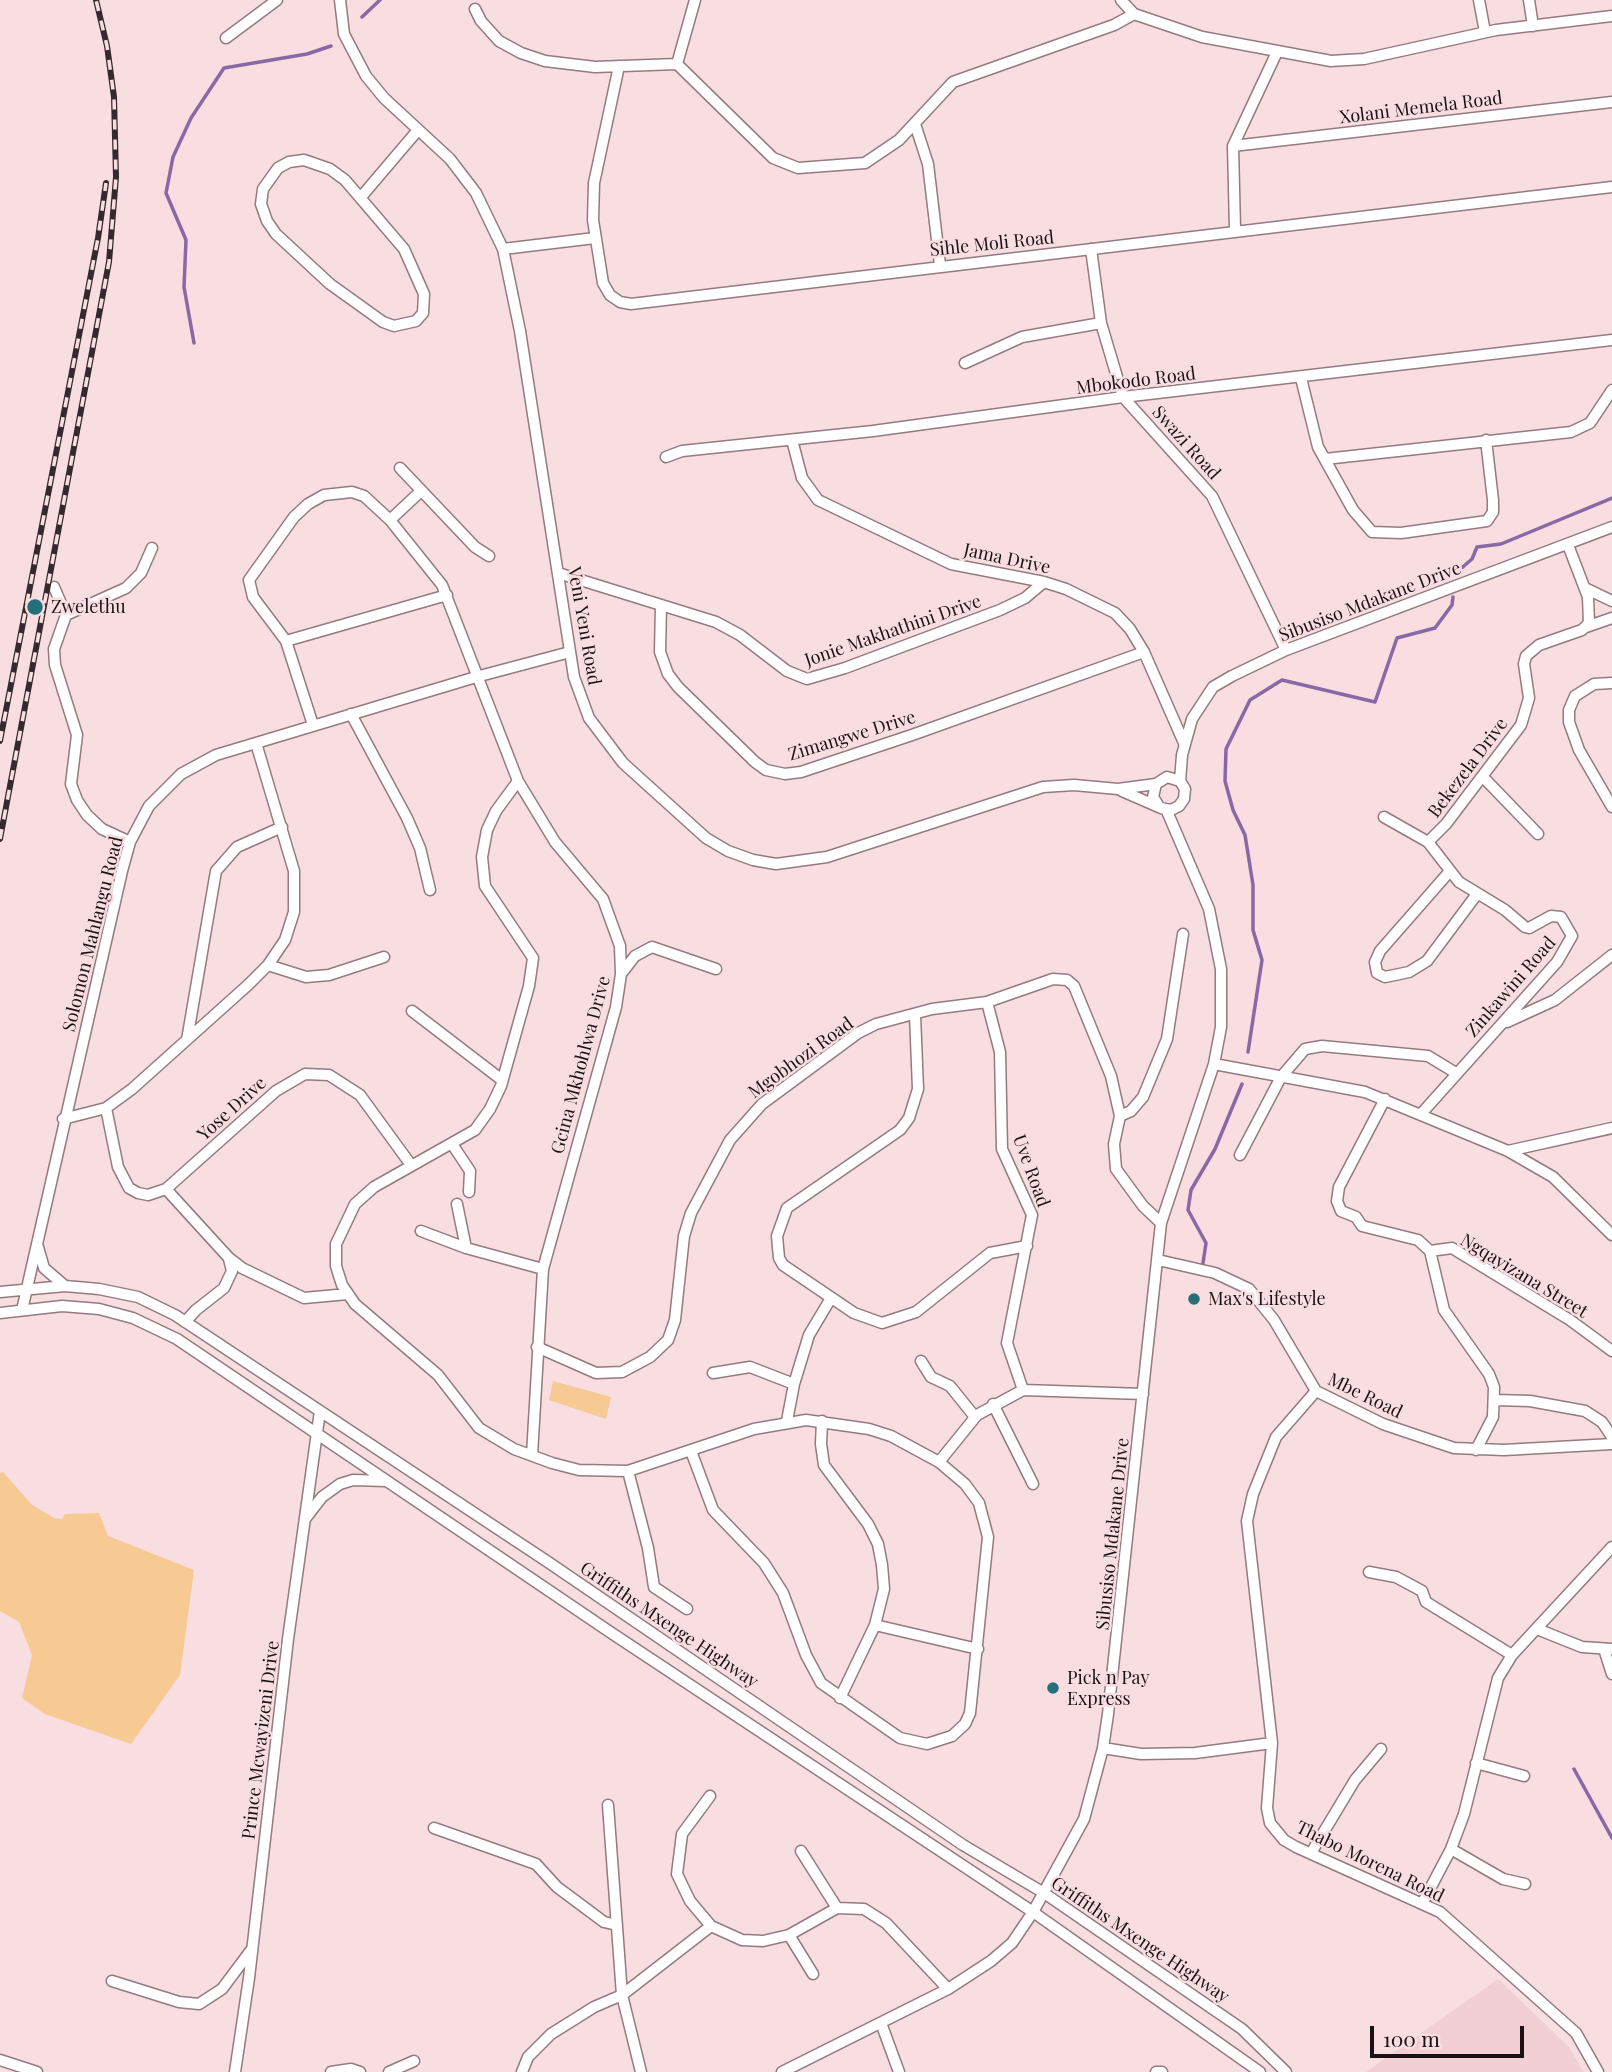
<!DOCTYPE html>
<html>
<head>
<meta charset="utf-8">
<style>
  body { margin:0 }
  #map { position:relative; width:1612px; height:2072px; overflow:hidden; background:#f8dde1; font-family:"Playfair Display",serif }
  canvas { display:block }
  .scale { position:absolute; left:1370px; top:2026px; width:154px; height:32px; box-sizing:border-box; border:4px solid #1b1213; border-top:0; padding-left:9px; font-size:21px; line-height:24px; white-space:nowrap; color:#1b1213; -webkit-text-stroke:5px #f8dde1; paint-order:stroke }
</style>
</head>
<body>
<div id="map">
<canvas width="1612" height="2072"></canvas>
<div class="scale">100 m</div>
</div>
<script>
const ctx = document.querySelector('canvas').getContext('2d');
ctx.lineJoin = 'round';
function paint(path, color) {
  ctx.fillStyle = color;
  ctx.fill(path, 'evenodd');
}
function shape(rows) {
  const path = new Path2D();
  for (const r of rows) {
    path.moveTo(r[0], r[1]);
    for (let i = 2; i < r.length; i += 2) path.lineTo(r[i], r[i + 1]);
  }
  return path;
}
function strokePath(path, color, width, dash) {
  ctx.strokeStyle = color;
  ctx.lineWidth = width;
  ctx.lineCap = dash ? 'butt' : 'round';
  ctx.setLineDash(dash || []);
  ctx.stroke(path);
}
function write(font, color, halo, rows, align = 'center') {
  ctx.font = font + ' "Playfair Display",serif';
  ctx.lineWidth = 5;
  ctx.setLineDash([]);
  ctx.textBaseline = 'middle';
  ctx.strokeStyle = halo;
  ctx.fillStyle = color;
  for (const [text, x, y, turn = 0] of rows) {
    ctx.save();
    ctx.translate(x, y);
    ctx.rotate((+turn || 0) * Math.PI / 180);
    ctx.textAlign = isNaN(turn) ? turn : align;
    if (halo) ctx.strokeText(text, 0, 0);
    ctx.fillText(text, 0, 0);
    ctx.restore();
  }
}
const built = shape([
  [1498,1979,1569,2047,1584,2072,1366,2072]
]);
const green = shape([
  [553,1381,611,1397,606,1419,549,1400],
  [3,1472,32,1505,54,1518,62,1519,65,1514,99,1513,108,1536,194,1570,180,1675,131,1744,45,1714,22,1698,32,1655,19,1622,0,1611,0,1473]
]);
const stream = shape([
  [362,17,380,0],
  [194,343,184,287,186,240,166,193,173,157,191,118,224,68,307,54,331,46],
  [1457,572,1472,559,1477,547,1501,544,1612,498],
  [1248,1052,1262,960,1253,930,1253,885,1245,835,1233,810,1225,781,1226,749,1250,700,1282,680,1375,702,1397,638,1435,628,1452,605,1453,597],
  [1203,1263,1206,1243,1188,1210,1191,1190,1215,1149,1242,1084],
  [1574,1769,1612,1838]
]);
const minor = shape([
  [340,0,344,34,366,76,384,98,450,159,476,193,503,249,520,331,574,677,589,718,623,763,706,838,728,851,753,860,776,864,827,857,1043,787,1074,785,1118,789,1156,784],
  [1121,0,1134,14,1202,37,1331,61,1364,59,1496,30,1612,16],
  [1479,0,1485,32],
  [1529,0,1533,26],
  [475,9,481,21,499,41,521,53,545,61,595,67,677,64,773,158,798,168,865,163,899,140,953,82,1114,25,1134,14],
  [226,38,277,0],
  [677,64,695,0],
  [619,66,594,183,593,220,603,283,610,295,620,302,631,304,1612,187],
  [915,124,928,164,940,265],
  [1233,146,1612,102],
  [304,160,330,169,345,180,404,249,424,294,423,313,416,321,394,326,383,322,330,284,276,234,267,221,261,204,263,189,278,168,289,162,304,160],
  [361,197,418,130],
  [1235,230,1233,146,1277,52],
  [503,249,595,238],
  [1091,249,1101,323,1123,397,1212,496,1286,650],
  [965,363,1022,337,1101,323],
  [1301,378,1318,447,1353,510,1372,532,1401,533,1487,521,1493,512,1493,500,1486,440],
  [792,440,802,478,818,500,951,564,1044,582,1066,589,1115,613,1130,629,1144,652,1184,743],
  [666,457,682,451,873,431,1123,397,1612,340],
  [1325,459,1571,432,1590,423,1612,390],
  [400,468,475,547,489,556],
  [390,520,421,491],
  [558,573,716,622,740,635,787,671,807,679,845,668,1000,610,1025,598,1044,582],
  [54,587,66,615],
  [1585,588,1612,601],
  [661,605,660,652,668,674,678,687,755,762,766,770,785,774,801,772,912,735,1144,652],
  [1586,627,1612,618],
  [286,641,447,595],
  [1612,683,1594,684,1575,696,1569,710,1569,722,1579,750,1612,807],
  [351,714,407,818,420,848,430,890],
  [313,725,286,641,253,597,249,580,294,517,308,504,324,495,352,492,364,496,390,520,442,585,518,781,555,842,603,899,620,946,621,974,616,1007,543,1269,532,1455],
  [1483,777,1538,834],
  [518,781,496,811,487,830,482,857,485,886,533,958,529,986,501,1086,490,1109,475,1130,374,1187,355,1204,336,1244,336,1266,342,1285,355,1304,438,1375,479,1428,514,1449,552,1463,579,1470,628,1471,754,1429,806,1420,869,1429,891,1436,939,1462,965,1484,979,1503,988,1537,970,1713,965,1724,952,1736,927,1744,900,1738,821,1683,806,1655,783,1593,764,1563,713,1510,691,1451],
  [1180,781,1182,755,1192,719,1213,687,1232,676,1286,650,1612,527],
  [1122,791,1161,808,1171,810,1179,806,1184,799,1185,789,1180,781,1167,777,1156,784,1153,797,1158,805],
  [1384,817,1428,842,1459,882,1505,910,1525,927,1529,928,1551,916,1561,917,1572,936,1557,962,1421,1114],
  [130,842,102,829,87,815,77,800,71,784,77,735,55,665,54,649,66,615,126,588,141,573,152,548],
  [1428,842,1446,824,1521,725,1529,698,1524,664,1526,656,1539,645,1582,630,1589,623,1588,597,1568,545],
  [1450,871,1380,951,1375,962,1377,973,1385,977,1409,972,1427,961,1477,894],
  [268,965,306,977,329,975,384,957],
  [621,974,635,956,652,947,716,969],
  [987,1002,1000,1052,1002,1149,1032,1215,1007,1343,1023,1390],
  [412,1011,502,1080],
  [915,1015,918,1089,909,1118,900,1130,787,1208,777,1236,779,1258,783,1265,854,1313,882,1323,916,1312,990,1253,1027,1246],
  [1507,1022,1555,1000,1612,955],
  [187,1040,216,871,237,847,282,827],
  [1214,1064,1365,1092,1508,1151,1553,1177,1612,1235],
  [1385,1099,1339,1187,1337,1201,1341,1211,1356,1217,1362,1226,1418,1240,1430,1251,1452,1248,1570,1320,1612,1351],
  [106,1108,118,1167,129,1188,138,1193,148,1195,166,1189,276,1091,305,1074,329,1075,360,1095,411,1165],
  [1120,1116,1131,1111,1143,1097,1167,1039,1183,934],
  [63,1119,106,1108,132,1089,248,985,268,965,285,940,294,912,294,871,256,743],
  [452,1144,470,1171,469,1192],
  [1508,1151,1612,1128],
  [1240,1155,1281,1077,1305,1049,1322,1046,1428,1056,1456,1073],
  [166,1189,229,1258,242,1268,304,1298,348,1294],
  [457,1204,466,1248],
  [421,1231,466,1248,543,1269],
  [38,1247,44,1268,65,1286],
  [1430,1251,1444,1310,1489,1374,1494,1387,1493,1417,1476,1450],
  [1158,1260,1215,1273,1249,1289,1274,1320,1316,1391,1383,1424,1454,1448,1504,1450,1612,1444],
  [0,1292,65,1286,99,1289,138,1297,175,1315,548,1562,963,1845,1044,1893,1242,2029,1286,2072],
  [22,1310,122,871,130,842,149,806,181,774,216,755,476,677,570,652],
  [0,1313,62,1306,99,1309,133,1318,177,1339,613,1634,1033,1912,1260,2072],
  [185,1322,196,1310,224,1288,232,1271,229,1259],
  [537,1347,596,1373,622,1372,650,1357,668,1340,675,1320,684,1236,691,1213,730,1140,762,1104,858,1033,876,1024,932,1009,987,1002,1053,979,1067,980,1074,986,1111,1076,1120,1116,1114,1144,1116,1169,1143,1206,1161,1223],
  [921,1361,931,1377,950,1386,975,1417],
  [713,1373,750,1367,794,1384],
  [1316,1391,1276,1437,1253,1494,1247,1521,1272,1743,1267,1808,1270,1823,1284,1840,1296,1847,1440,1912,1576,2033,1598,2072],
  [1495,1400,1530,1401,1585,1411,1602,1422,1612,1437],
  [993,1404,1033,1484],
  [787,1421,794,1384,809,1335,831,1298],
  [822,1421,821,1444,824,1465,868,1524,878,1544,882,1565,884,1589,875,1625,840,1698],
  [939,1462,977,1415,1023,1390,1143,1394],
  [628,1471,648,1548,654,1587,687,1609],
  [305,1519,322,1497,340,1484,353,1480,386,1481],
  [1369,1572,1396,1577,1422,1591,1426,1602,1512,1655],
  [875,1625,978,1649],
  [1537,1629,1582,1647,1612,1649],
  [1604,1649,1612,1674],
  [1103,1748,1141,1754,1195,1753,1272,1743],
  [1476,1763,1524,1776],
  [710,1796,682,1834,677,1874,690,1901,711,1926,742,1940,763,1941,789,1935,837,1908,864,1909,886,1923,948,1989],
  [608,1805,622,1995,641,2072],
  [434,1828,536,1864,557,1887,604,1922,617,1925],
  [1451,1849,1503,1879,1525,1884],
  [801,1851,837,1908],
  [1311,1853,1355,1780,1381,1749],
  [1423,1902,1451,1849,1464,1814,1498,1678,1512,1655,1612,1547],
  [789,1935,813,1974],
  [112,1981,179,2002,199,2004,222,1989,252,1949],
  [881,2023,899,2072],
  [0,2060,37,2072],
  [235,2072,249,1978,288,1639,320,1411],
  [331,2072,351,2069,360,2072],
  [389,2072,414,2061],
  [522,2072,528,2057,551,2034,594,2007,622,1995,711,1926],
  [782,2072,948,1989,991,1961,1012,1943,1033,1912,1084,1819,1103,1748,1108,1714,1161,1223,1214,1064,1221,1027,1221,969,1209,909,1166,809],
  [1156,2072,1162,2072]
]);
const rail = shape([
  [0,741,98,238,106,183],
  [0,839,109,262,116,177,114,97,107,46,96,0]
]);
const markers = [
  [35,607,9,"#266e7a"],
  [1194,1299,7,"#266e7a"],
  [1053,1688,7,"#266e7a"]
];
const streetNames = [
  ["Xolani Memela Road",1421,108,-7],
  ["Sihle Moli Road",992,244,-6],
  ["Mbokodo Road",1136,381,-7],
  ["Swazi Road",1186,443,48],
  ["Jama Drive",1007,559,12],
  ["Sibusiso Mdakane Drive",1370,602,-21],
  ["Veni Yeni Road",584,626,80],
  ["Jonie Makhathini Drive",893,631,-19],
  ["Zimangwe Drive",852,736,-17],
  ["Bekezela Drive",1468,768,-53],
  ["Solomon Mahlangu Road",93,934,-76],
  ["Zinkawini Road",1511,987,-49],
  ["Mgobhozi Road",801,1058,-36],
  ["Gcina Mkhohlwa Drive",581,1065,-75],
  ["Yose Drive",232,1109,-42],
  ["Uve Road",1031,1171,70],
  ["Ngqayizana Street",1524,1276,31],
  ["Mbe Road",1365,1396,26],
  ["Sibusiso Mdakane Drive",1113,1534,-84],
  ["Griffiths Mxenge Highway",669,1625,34],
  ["Prince Mcwayizeni Drive",261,1740,-83],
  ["Thabo Morena Road",1370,1862,26],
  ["Griffiths Mxenge Highway",1140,1940,34]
];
const poiNames = [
  ["Zwelethu",51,607],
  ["Max's Lifestyle",1208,1299],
  ["Pick n Pay",1067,1678],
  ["Express",1067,1699]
];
paint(built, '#f2cfd4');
paint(green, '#f7ca94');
strokePath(stream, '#8869a5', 3.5);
strokePath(minor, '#937b7f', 13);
strokePath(minor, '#fff', 10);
strokePath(rail, '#352a2b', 6);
strokePath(rail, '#f8dde1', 3.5, [10]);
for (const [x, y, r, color] of markers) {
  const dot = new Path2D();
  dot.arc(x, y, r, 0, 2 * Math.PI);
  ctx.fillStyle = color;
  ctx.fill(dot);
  strokePath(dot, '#f8dde1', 2.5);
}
write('18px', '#1b1213', '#f8dde1', streetNames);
write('18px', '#1b1213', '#f8dde1', poiNames, 'left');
</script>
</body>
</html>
